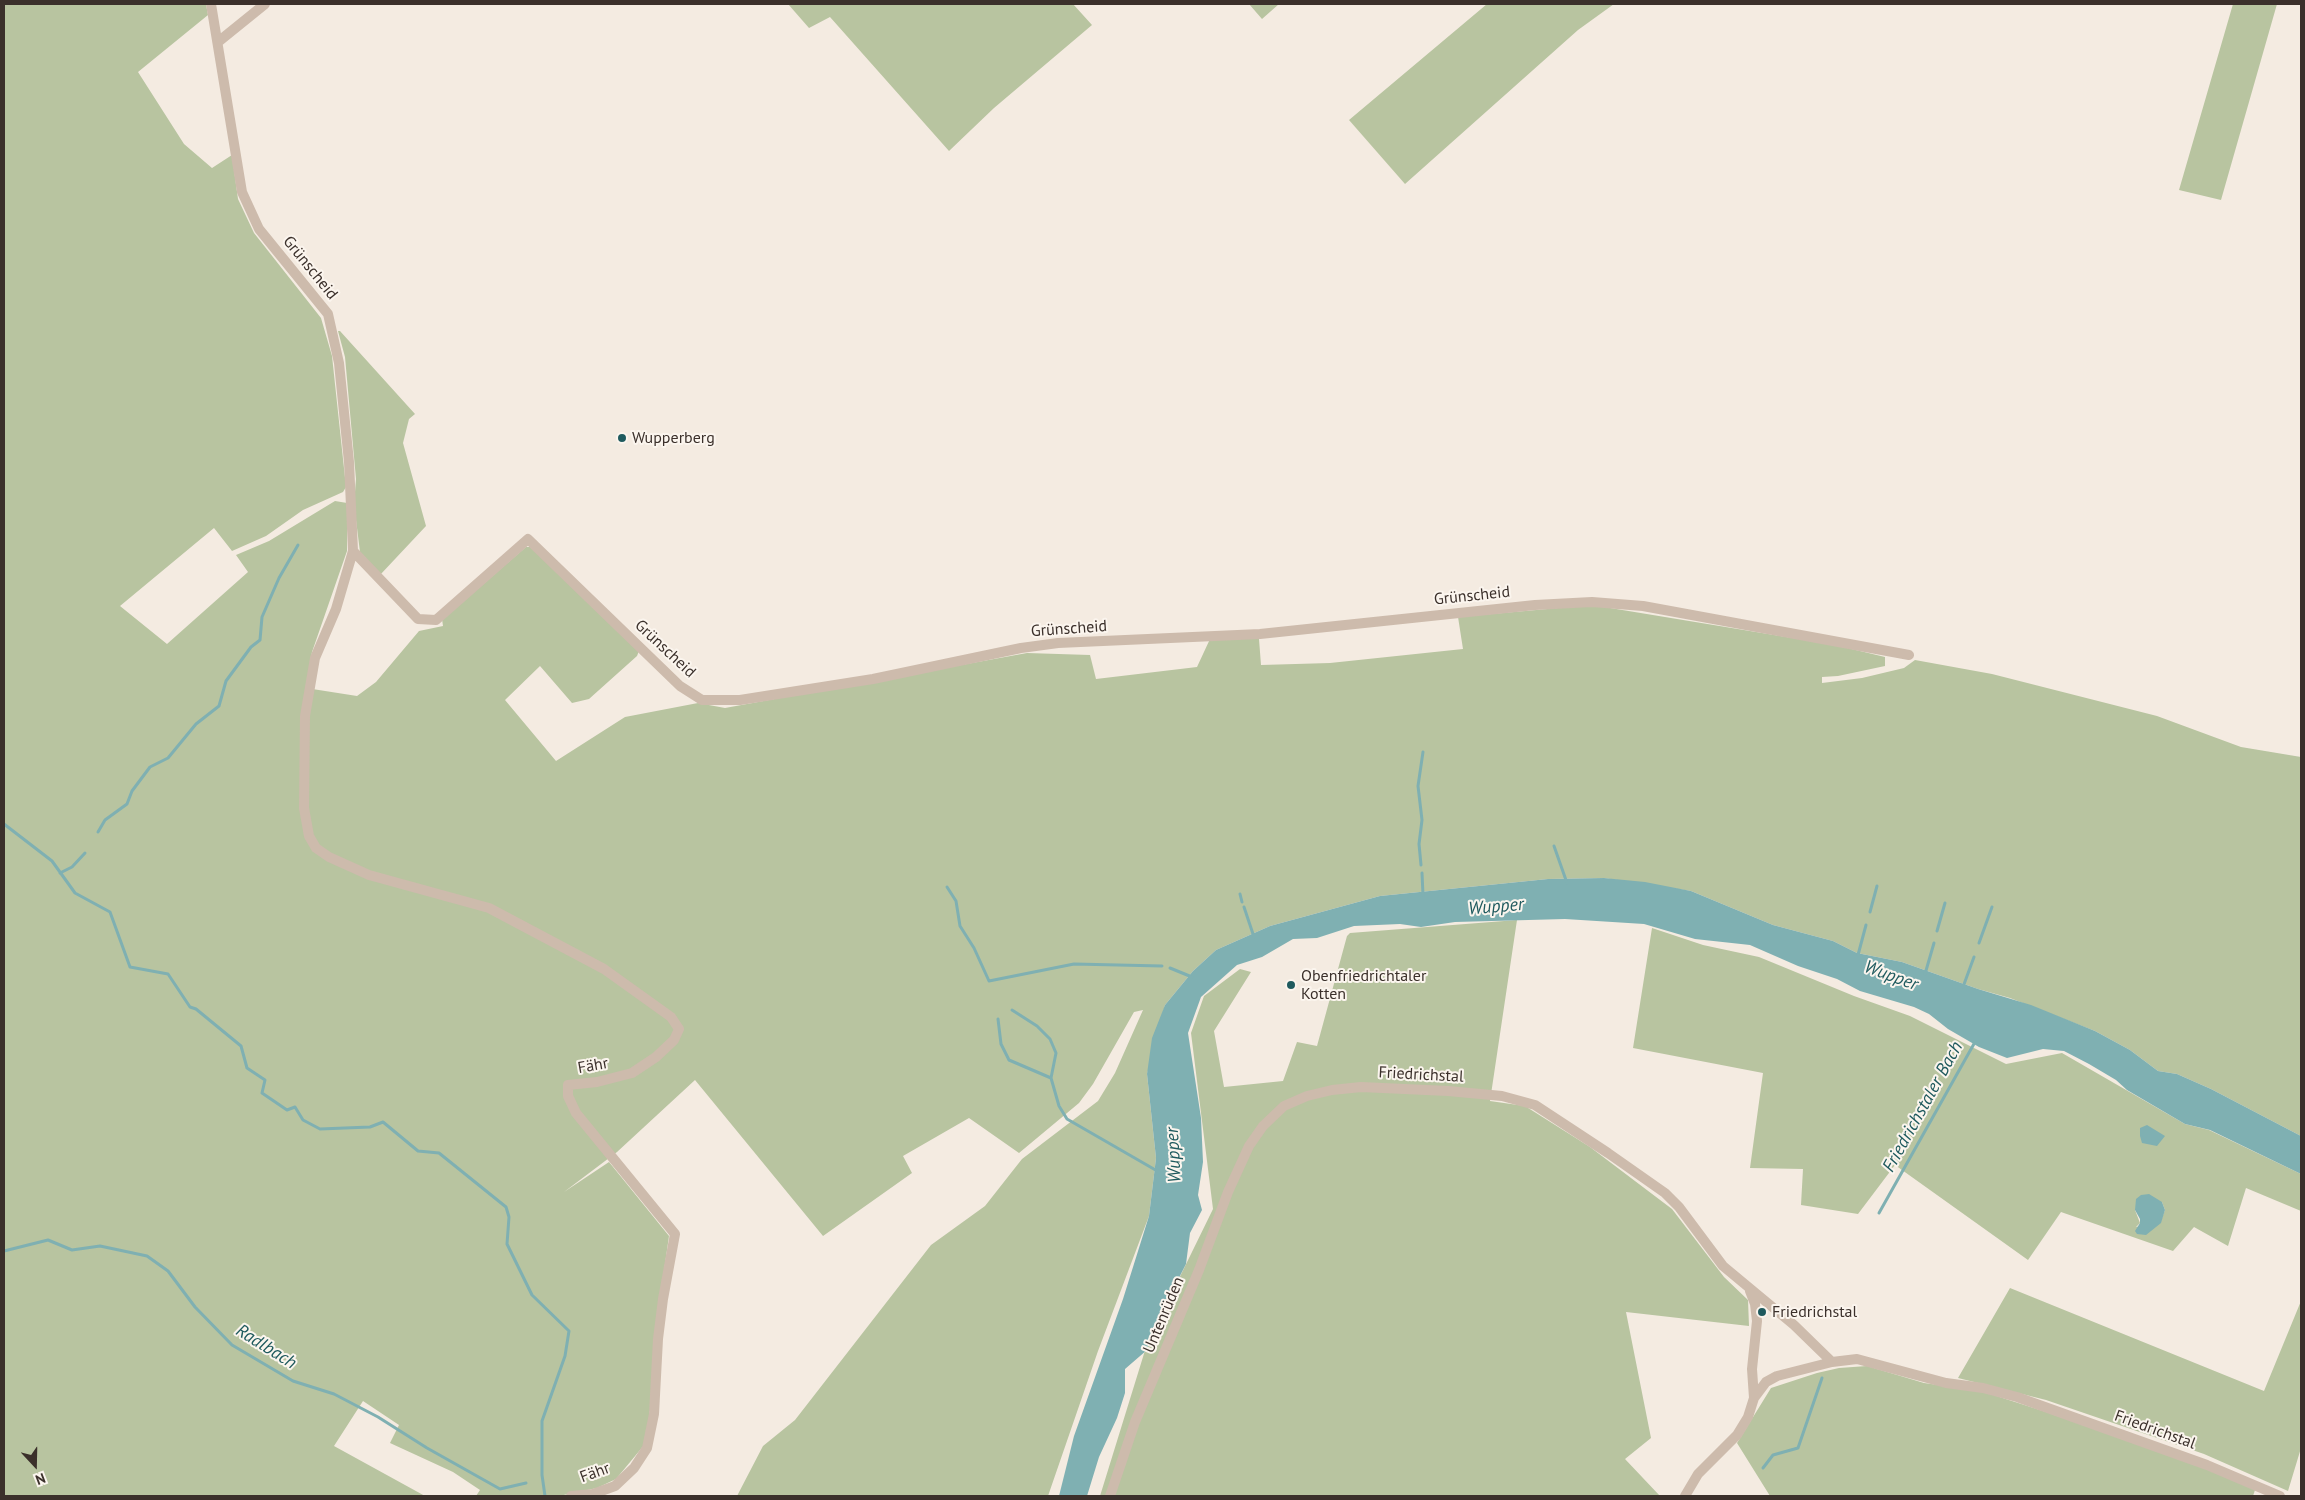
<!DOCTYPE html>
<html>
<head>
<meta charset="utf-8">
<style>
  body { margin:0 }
  #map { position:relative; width:2305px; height:1500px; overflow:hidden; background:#f4ebe1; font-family:"PT Sans",sans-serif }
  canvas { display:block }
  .frame { position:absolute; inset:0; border:5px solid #3b302b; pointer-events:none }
  .north { position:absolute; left:10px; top:1440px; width:50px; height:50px; -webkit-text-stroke:4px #fbf5ee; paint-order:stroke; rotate:159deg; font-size:14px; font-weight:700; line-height:20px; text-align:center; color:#3b302b }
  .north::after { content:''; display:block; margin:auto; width:18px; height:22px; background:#3b302b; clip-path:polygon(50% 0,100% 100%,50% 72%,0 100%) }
</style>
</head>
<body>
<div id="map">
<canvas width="2305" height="1500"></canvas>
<div class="frame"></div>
<div class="north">N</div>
</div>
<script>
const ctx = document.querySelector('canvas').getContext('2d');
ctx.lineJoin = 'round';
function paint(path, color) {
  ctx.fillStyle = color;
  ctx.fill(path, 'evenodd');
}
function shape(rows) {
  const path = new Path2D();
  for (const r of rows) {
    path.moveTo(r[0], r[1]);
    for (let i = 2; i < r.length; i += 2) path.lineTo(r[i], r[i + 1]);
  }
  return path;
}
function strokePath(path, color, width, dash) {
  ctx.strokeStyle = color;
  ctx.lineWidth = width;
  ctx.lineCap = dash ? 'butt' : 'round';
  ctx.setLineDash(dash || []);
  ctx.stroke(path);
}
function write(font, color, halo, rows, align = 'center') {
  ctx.font = font + ' "PT Sans",sans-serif';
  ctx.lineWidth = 4;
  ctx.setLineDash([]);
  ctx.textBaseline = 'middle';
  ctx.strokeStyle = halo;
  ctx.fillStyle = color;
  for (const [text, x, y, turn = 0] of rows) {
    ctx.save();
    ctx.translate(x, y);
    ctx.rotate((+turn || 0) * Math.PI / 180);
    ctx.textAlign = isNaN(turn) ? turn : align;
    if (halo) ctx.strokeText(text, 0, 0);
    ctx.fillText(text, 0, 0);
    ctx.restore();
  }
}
const green = shape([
  [4,4,206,4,208,15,138,72,184,144,212,168,232,155,238,199,254,233,321,318,332,356,346,487,343,492,303,510,266,536,232,551,214,528,120,606,167,644,248,572,236,555,269,541,335,501,347,503,347,551,312,652,306,688,357,696,376,682,419,631,443,626,442,619,526,547,531,547,639,651,637,656,589,699,572,703,540,666,505,700,556,761,625,717,698,703,725,708,1027,653,1090,655,1096,679,1197,667,1210,639,1259,639,1261,665,1330,663,1463,649,1458,617,1592,605,1835,645,1885,657,1885,666,1838,676,1822,677,1822,683,1862,678,1904,668,1915,660,1992,674,2157,716,2241,747,2301,757,2301,1136,2211,1089,2177,1074,2158,1071,2130,1050,2095,1031,2010,998,1978,989,1902,962,1857,953,1833,941,1773,925,1691,891,1604,878,1548,879,1380,896,1270,926,1216,950,1193,971,1165,1005,1147,1074,1156,1158,1149,1216,1098,1351,1048,1496,737,1496,763,1446,795,1420,931,1245,985,1206,1022,1159,1098,1101,1115,1073,1143,1010,1134,1012,1093,1084,1079,1103,1019,1153,969,1118,903,1156,912,1173,823,1236,695,1080,617,1152,564,1192,609,1162,669,1236,654,1341,650,1410,645,1444,616,1479,597,1488,559,1496,476,1496,480,1490,453,1472,390,1443,399,1425,363,1401,334,1446,425,1496,4,1496],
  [788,4,1073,4,1092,25,994,108,949,151,830,17,809,28],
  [1249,4,1279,4,1262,19],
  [1487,4,1614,4,1578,30,1405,184,1349,120],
  [2233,4,2277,4,2221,200,2179,190],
  [338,331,340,331,415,414,409,419,403,443,426,526,380,575,360,552,354,504,356,479,345,357],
  [1517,920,1490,1101,1525,1106,1590,1147,1672,1209,1724,1277,1748,1300,1749,1326,1626,1312,1651,1438,1625,1459,1660,1496,1100,1496,1147,1344,1213,1209,1191,1033,1204,996,1240,969,1251,972,1214,1031,1224,1087,1283,1081,1297,1042,1317,1046,1347,936,1350,933],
  [1652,928,1703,945,1759,957,1854,996,1910,1016,2006,1064,2062,1053,2185,1124,2209,1130,2301,1174,2301,1211,2246,1188,2228,1246,2194,1227,2173,1251,2061,1212,2028,1260,1895,1165,1858,1214,1801,1205,1803,1169,1750,1168,1763,1073,1633,1048],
  [2162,1202,2165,1210,2160,1223,2136,1227,2140,1223,2135,1210],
  [2010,1288,2264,1391,2301,1301,2301,1448,2288,1491,2204,1454,2046,1400,1958,1378],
  [1867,1366,1924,1383,1981,1391,2043,1411,2206,1468,2255,1490,2253,1496,1770,1496,1737,1443,1771,1388,1817,1373,1839,1368]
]);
const water = shape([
  [1604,878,1645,882,1691,891,1773,925,1833,941,1857,953,1902,962,1978,989,2031,1005,2095,1031,2130,1050,2158,1071,2177,1074,2211,1089,2301,1136,2301,1174,2210,1130,2185,1124,2127,1090,2116,1080,2089,1064,2064,1051,2043,1049,2007,1058,1979,1047,1948,1029,1929,1014,1914,1007,1860,991,1837,979,1798,966,1750,945,1695,939,1644,924,1565,919,1455,922,1421,927,1400,924,1354,926,1317,938,1293,939,1262,957,1237,965,1201,997,1188,1033,1201,1118,1203,1162,1198,1195,1202,1210,1190,1233,1186,1264,1151,1333,1147,1350,1125,1369,1125,1393,1117,1418,1099,1457,1087,1496,1059,1496,1074,1436,1123,1299,1149,1216,1156,1158,1147,1074,1152,1038,1165,1005,1193,971,1216,950,1270,926,1380,896,1548,879],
  [2147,1125,2165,1136,2157,1146,2142,1143,2140,1136,2140,1128],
  [2149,1194,2162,1202,2165,1210,2161,1223,2146,1235,2137,1234,2135,1231,2140,1223,2140,1219,2135,1210,2136,1199,2141,1195]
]);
const stream = shape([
  [4,824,52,861,75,893,110,912,130,967,168,974,190,1007,196,1009,241,1046,247,1068,265,1080,262,1093,287,1110,295,1107,303,1120,320,1129,370,1127,383,1122,418,1151,439,1153,506,1207,509,1217,507,1244,532,1295,569,1331,565,1356,542,1421,542,1475,545,1496],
  [98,832,105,820,127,804,132,791,150,767,168,758,196,724,219,706,226,681,251,647,260,640,262,617,279,578,298,545],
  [1554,846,1567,883],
  [1421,865,1419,844,1422,820,1418,786,1423,752],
  [60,873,72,867,85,853],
  [1422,873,1423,895],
  [947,887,956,901,960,926,974,948,989,981,1074,964,1162,966],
  [1240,894,1242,902],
  [1244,907,1254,937],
  [1870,912,1877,886],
  [1937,931,1945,903],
  [1979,943,1992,907],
  [1858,955,1866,925],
  [1170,968,1192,977],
  [1925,974,1934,943],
  [1963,987,1974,957],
  [1012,1010,1037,1026,1050,1039,1056,1053,1051,1078],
  [998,1019,1001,1044,1009,1060,1051,1078,1059,1106,1067,1119,1159,1172],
  [1879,1213,1975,1042],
  [4,1251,48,1240,72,1250,100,1246,147,1256,168,1271,195,1307,232,1345,293,1381,334,1394,378,1417,427,1448,500,1489,526,1483],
  [1763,1468,1773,1455,1798,1448,1822,1378]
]);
const minor = shape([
  [211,4,242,192,259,229,328,314,339,363,349,462,353,551,336,609,315,658,305,716,304,808,309,836,316,848,329,857,369,875,489,908,604,969,671,1017,679,1029,674,1040,656,1057,632,1073,597,1082,568,1085,568,1096,576,1113,675,1234,663,1299,658,1339,654,1414,647,1448,634,1468,615,1486,593,1494,571,1496],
  [218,42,265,4],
  [353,551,418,619,436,620,528,539,680,686,702,700,740,700,873,679,1021,648,1058,643,1260,634,1535,605,1592,602,1643,606,1909,655],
  [1750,1291,1755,1304,1757,1321,1752,1369,1754,1398],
  [1110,1496,1135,1422,1199,1270,1228,1192,1249,1146,1263,1126,1284,1106,1307,1096,1332,1090,1361,1087,1448,1091,1502,1096,1535,1105,1608,1153,1665,1193,1679,1207,1723,1266,1794,1325,1832,1362],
  [1685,1496,1698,1474,1737,1435,1748,1417,1754,1398,1766,1382,1777,1376,1832,1362,1857,1359,1946,1383,1983,1388,2017,1397,2207,1465,2280,1496]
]);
const markers = [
  [622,438,5,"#1f5a5e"],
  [1291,985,5,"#1f5a5e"],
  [1762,1312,5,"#1f5a5e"]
];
const streetNames = [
  ["Grünscheid",310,268,51],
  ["Grünscheid",1472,596,-6],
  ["Grünscheid",1069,629,-4],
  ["Grünscheid",665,649,43],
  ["Fähr",593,1066,-10],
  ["Friedrichstal",1421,1075,3],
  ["Untenrüden",1164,1315,-67],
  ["Friedrichstal",2155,1430,20],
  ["Fähr",595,1473,-20]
];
const poiNames = [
  ["Wupperberg",632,438],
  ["Obenfriedrichtaler",1301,976],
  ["Kotten",1301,994],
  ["Friedrichstal",1772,1312]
];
const waterNames = [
  ["Wupper",1496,907,-5],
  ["Wupper",1891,976,20],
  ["Friedrichstaler Bach",1923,1107,-61],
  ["Wupper",1174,1155,-93],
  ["Radlbach",266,1347,32]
];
paint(green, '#b8c4a0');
paint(water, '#7fb0b2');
strokePath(stream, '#7fb0b2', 3);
strokePath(minor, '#cdbbac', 10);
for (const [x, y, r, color] of markers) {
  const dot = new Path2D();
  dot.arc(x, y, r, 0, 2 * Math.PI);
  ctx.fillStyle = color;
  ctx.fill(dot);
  strokePath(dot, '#fbf5ee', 2);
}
write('16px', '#3b302b', '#fbf5ee', streetNames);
write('16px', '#3b302b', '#fbf5ee', poiNames, 'left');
write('italic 18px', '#1f5a5e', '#fbf5ee', waterNames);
</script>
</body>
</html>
